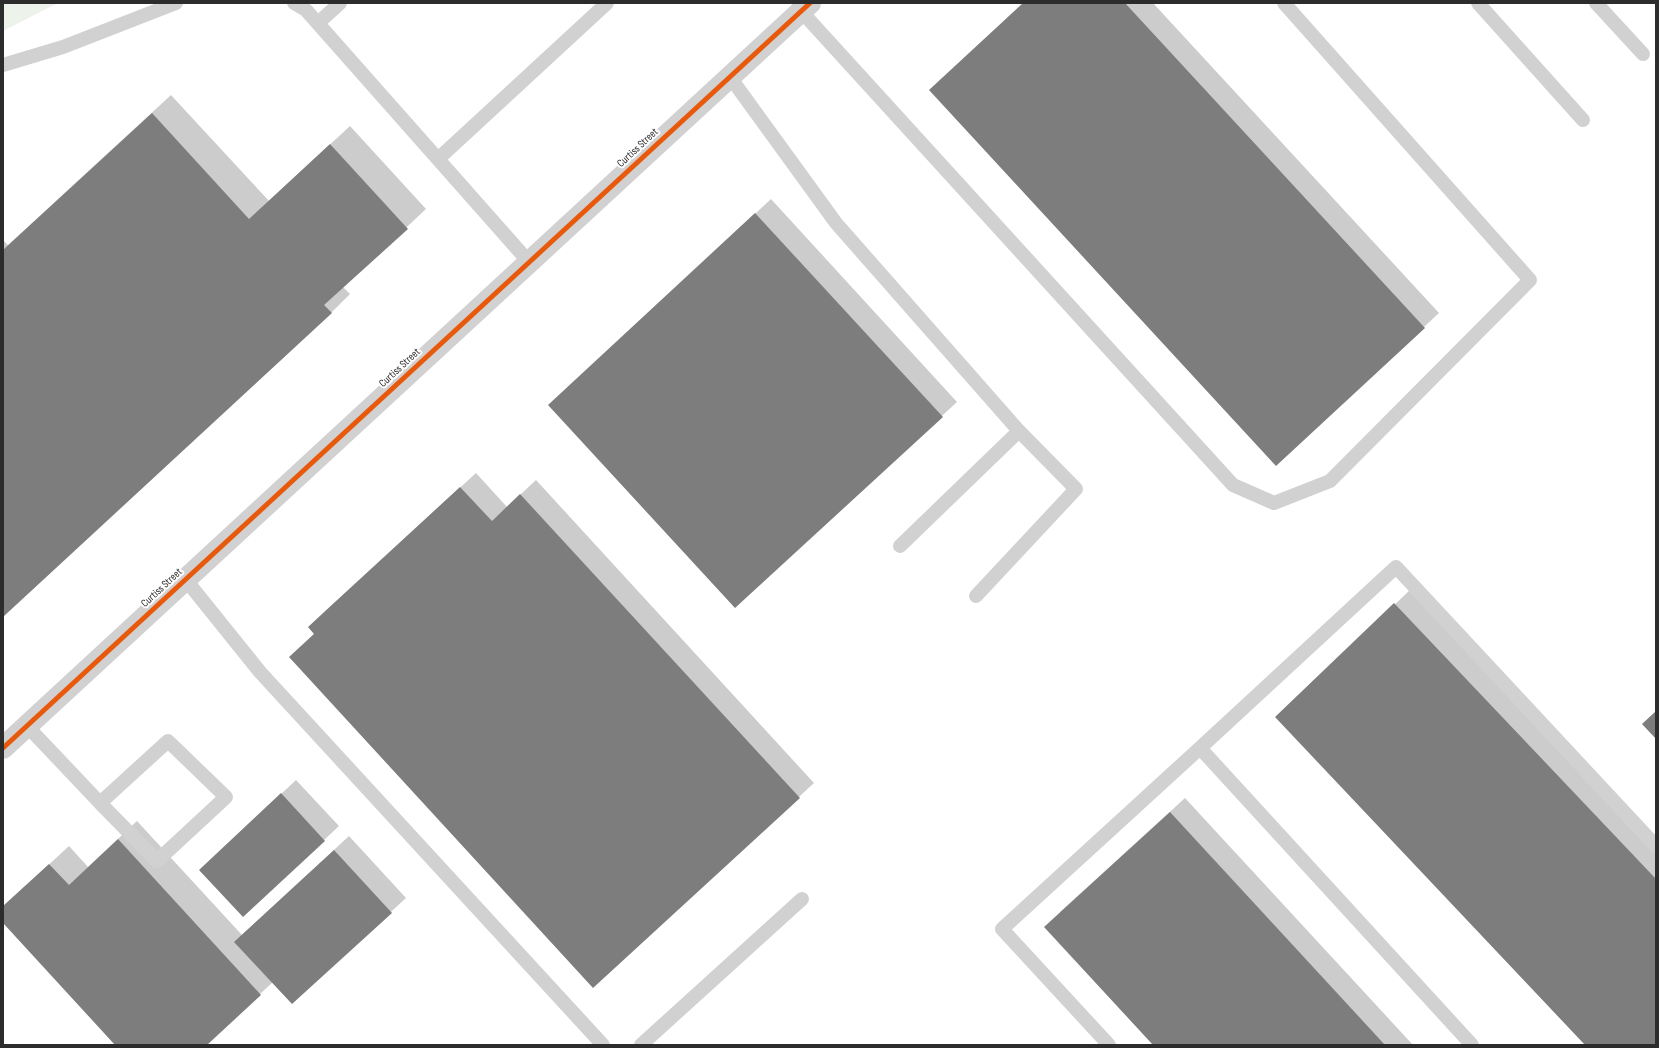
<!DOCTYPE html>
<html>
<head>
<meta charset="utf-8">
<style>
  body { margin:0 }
  #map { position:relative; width:1659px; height:1048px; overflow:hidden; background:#fff; font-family:"Sofia Sans Condensed",sans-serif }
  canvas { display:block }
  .frame { position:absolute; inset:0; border:4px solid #2c2c2c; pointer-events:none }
</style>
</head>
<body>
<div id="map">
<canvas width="1659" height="1048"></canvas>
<div class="frame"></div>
</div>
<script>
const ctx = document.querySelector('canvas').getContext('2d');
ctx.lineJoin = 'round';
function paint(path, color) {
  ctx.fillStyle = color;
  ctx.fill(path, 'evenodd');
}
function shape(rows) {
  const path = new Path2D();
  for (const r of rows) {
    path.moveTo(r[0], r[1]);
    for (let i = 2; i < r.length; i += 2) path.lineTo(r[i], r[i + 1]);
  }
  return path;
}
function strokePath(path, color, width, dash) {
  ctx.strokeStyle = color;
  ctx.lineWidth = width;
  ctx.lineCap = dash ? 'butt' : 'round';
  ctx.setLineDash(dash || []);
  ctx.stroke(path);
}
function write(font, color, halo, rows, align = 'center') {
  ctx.font = font + ' "Sofia Sans Condensed",sans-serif';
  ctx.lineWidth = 4;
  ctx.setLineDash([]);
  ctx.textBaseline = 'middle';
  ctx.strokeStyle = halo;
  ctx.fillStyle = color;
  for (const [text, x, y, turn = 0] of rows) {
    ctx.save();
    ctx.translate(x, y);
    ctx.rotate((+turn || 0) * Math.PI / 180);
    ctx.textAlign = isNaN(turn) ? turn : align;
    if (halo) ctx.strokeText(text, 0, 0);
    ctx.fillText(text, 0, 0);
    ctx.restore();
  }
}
const green = shape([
  [3,3,58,3,3,31]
]);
const shadow = shape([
  [1024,3,1153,3,1439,313,1424,327],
  [171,95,269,201,350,126,426,209,343,287,350,294,331,313,3,615,3,240,8,245],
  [771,199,957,402,735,607,549,405],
  [476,473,507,507,536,480,814,783,593,987,290,657,315,633,309,627,324,612],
  [1410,590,1656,850,1656,1045,1587,1045,1291,703],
  [296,780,339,826,243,916,215,856],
  [1185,798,1413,1045,1154,1045,1060,912],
  [137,821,242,935,349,836,406,898,292,1003,273,982,205,1045,116,1045,3,922,3,907,69,846,88,867]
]);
const building = shape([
  [1023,3,1125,3,1425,328,1276,466,929,90],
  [152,113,249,219,330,144,408,229,324,305,332,313,3,617,3,250],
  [755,213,943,417,735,608,548,405],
  [460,487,492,521,520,494,800,798,593,988,289,657,314,634,308,627],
  [1394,603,1656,879,1656,1045,1585,1045,1275,717],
  [1656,711,1656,739,1642,724],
  [281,793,325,841,243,917,199,870],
  [1170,812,1385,1045,1153,1045,1044,927],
  [118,839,261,995,207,1045,115,1045,3,923,3,906,49,864,69,885],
  [334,850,392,913,292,1004,234,942]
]);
const lane = shape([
  [294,3,306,10,529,262],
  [1478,3,1583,120],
  [1596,3,1643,54],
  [801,11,1233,485,1274,503,1330,481,1530,280,1284,3],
  [318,23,340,3],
  [3,65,63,47,176,3],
  [730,77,836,223,1019,431,900,546],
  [438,159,607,3],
  [186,580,260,672,603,1045],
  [976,596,1076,489,1019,431],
  [27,726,100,803,168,741,226,797,157,861,100,803],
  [1200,748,1396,567,1656,846],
  [641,1045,802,899],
  [1109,1045,1002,929,1200,748,1472,1045]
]);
const street = shape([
  [3,748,810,3]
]);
const cycleway = shape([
  [3,748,810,3]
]);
const streetNames = [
  ["Curtiss Street",638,148,-43],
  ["Curtiss Street",400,368,-43],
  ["Curtiss Street",162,588,-43]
];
paint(green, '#edf3ea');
paint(shadow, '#0003');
paint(building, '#7d7d7d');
strokePath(lane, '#d1d1d1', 14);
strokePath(street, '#d1d1d1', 22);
strokePath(cycleway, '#e8590c', 5);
write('11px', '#2c2c2c', '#fff', streetNames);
</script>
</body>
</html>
